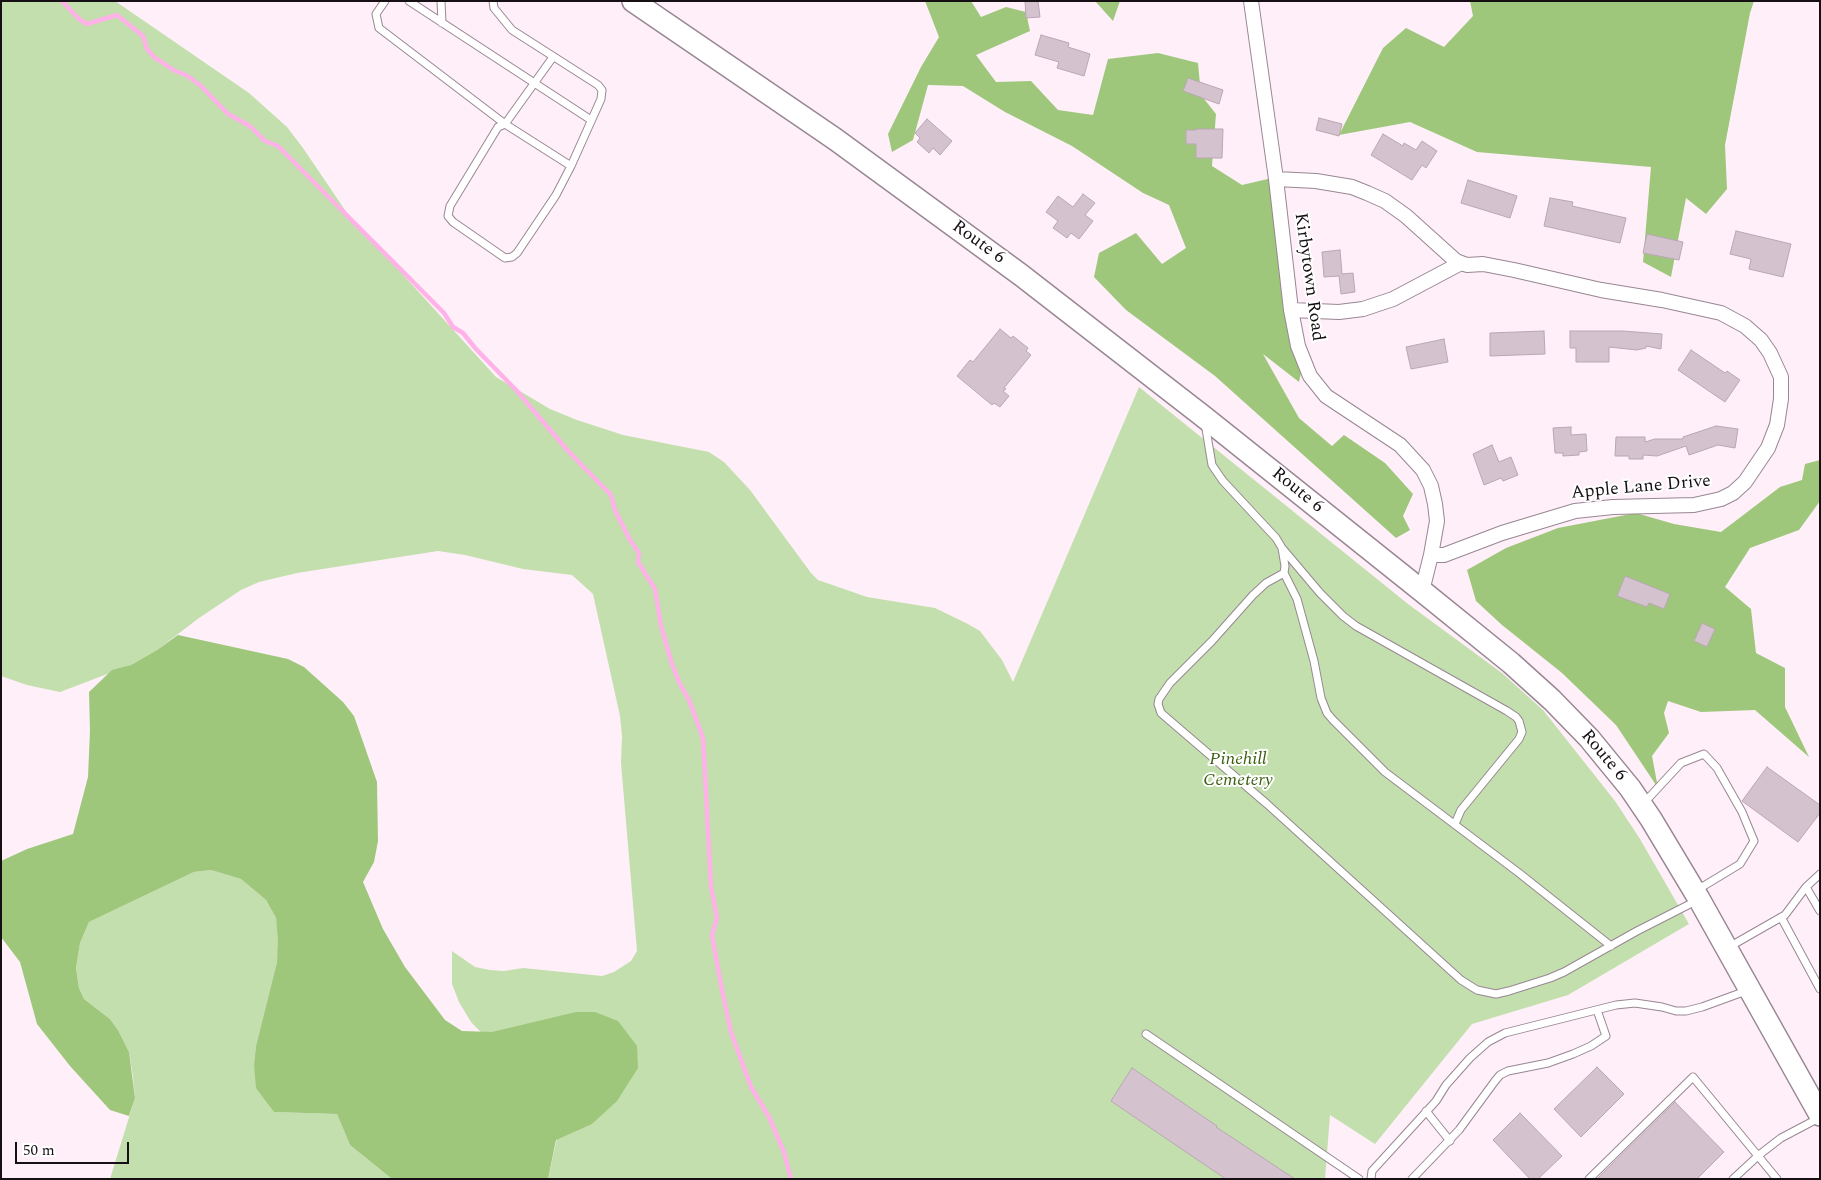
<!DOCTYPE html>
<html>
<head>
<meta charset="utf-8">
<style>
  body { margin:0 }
  #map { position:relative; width:1821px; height:1180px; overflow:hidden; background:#ffeff9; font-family:Spectral,serif }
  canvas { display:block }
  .frame { position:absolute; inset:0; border:2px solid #160f14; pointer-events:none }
  .scale { position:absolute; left:15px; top:1142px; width:114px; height:22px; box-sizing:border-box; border:2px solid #160f14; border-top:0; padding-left:6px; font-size:15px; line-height:18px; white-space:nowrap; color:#160f14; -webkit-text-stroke:4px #fff; paint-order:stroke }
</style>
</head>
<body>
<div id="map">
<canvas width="1821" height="1180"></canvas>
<div class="frame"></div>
<div class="scale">50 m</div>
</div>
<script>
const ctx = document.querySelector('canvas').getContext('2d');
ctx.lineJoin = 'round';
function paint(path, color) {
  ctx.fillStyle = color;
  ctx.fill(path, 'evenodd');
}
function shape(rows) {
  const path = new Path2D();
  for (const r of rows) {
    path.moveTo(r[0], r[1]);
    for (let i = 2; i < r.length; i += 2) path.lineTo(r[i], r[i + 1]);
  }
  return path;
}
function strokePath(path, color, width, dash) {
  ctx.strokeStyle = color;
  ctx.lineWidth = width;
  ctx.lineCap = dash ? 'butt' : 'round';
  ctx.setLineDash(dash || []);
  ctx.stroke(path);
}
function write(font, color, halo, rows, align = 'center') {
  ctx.font = font + ' Spectral,serif';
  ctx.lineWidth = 4;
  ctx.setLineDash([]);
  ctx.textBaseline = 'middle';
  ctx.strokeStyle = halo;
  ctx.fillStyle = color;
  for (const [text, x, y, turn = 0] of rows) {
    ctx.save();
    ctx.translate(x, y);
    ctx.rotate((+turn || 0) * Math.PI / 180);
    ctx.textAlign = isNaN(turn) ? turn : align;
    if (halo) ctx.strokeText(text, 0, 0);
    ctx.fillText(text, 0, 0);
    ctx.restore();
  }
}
const green = shape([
  [1,1,115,1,249,93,287,127,303,148,347,213,496,377,550,409,577,420,623,435,709,452,724,462,750,490,811,573,818,580,867,597,935,608,966,623,980,631,1002,660,1013,682,1139,387,1408,604,1502,673,1543,710,1615,801,1640,839,1689,924,1568,995,1472,1024,1375,1144,1330,1115,1325,1179,548,1179,559,1129,526,1079,471,1022,459,1002,452,984,452,951,475,967,490,970,504,971,523,968,602,976,614,972,631,961,637,951,621,763,622,736,620,716,593,594,572,575,523,569,465,555,438,551,297,573,259,582,241,590,199,618,157,650,131,665,60,692,27,685,1,676],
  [211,870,241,879,266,900,276,918,279,940,277,962,256,1046,254,1064,274,1112,337,1114,350,1145,392,1179,110,1179,135,1098,133,1077,129,1052,118,1030,110,1019,84,999,79,988,76,968,80,943,89,922,194,872]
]);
const forest = shape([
  [925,1,971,1,981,17,1006,7,1026,12,1030,31,976,55,996,82,1031,81,1058,110,1093,115,1108,59,1158,53,1198,63,1201,95,1216,114,1212,166,1242,185,1272,178,1283,295,1300,319,1306,351,1299,382,1263,354,1299,418,1332,446,1344,435,1385,463,1413,494,1403,516,1410,530,1396,538,1215,376,1126,310,1094,277,1099,253,1136,233,1162,264,1186,248,1169,205,1143,193,1072,146,1005,112,963,86,928,85,913,140,892,152,888,134,921,67,939,37],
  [1095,1,1120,1,1113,21],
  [1470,1,1754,1,1750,13,1725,145,1727,189,1706,214,1686,198,1671,277,1643,262,1651,167,1477,152,1410,122,1339,135,1383,48,1406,28,1444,47,1473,16],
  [1820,460,1820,501,1799,530,1750,548,1725,587,1751,609,1756,653,1785,668,1785,707,1809,757,1755,710,1701,712,1668,701,1664,713,1669,733,1652,756,1658,788,1616,725,1562,673,1502,625,1476,601,1467,570,1506,548,1558,528,1636,513,1674,524,1721,532,1780,487,1802,480,1805,464],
  [178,635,288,659,304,667,343,702,354,716,377,782,378,841,374,862,363,882,383,929,405,967,445,1020,462,1031,492,1032,576,1012,595,1012,618,1021,637,1046,638,1068,617,1101,592,1124,556,1140,548,1179,392,1179,350,1145,337,1114,274,1112,256,1088,254,1064,256,1046,277,962,278,940,276,918,266,900,241,879,211,870,194,872,89,922,80,943,76,968,79,988,84,999,110,1019,118,1030,129,1052,135,1098,129,1116,110,1110,70,1066,37,1024,20,962,1,937,1,861,27,849,73,834,88,777,90,731,89,692,112,670,131,665,157,650]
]);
const stream = shape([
  [62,1,79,19,87,24,117,15,143,36,147,49,154,57,175,71,186,75,200,85,228,114,250,126,265,141,278,146,444,313,453,327,463,333,476,349,516,390,569,452,611,495,615,510,630,540,639,553,638,562,655,589,661,626,672,664,679,682,689,700,703,738,711,887,717,918,712,935,721,985,731,1032,751,1087,769,1117,784,1152,791,1179]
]);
const building = shape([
  [1025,1,1038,1,1040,17,1026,18,1025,1],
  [1041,35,1069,43,1068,47,1090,54,1084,76,1057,68,1059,62,1035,55,1041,35],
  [1188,78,1223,90,1219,104,1183,91,1188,78],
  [1319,118,1342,124,1339,136,1316,130,1319,118],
  [927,119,952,141,940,155,933,148,929,153,917,142,920,138,915,133,927,119],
  [1196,129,1223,129,1222,158,1196,158,1196,144,1186,144,1186,130,1196,130,1196,129],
  [1383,134,1403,146,1404,143,1416,150,1422,141,1437,151,1426,168,1422,165,1412,180,1371,155,1383,134],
  [1468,180,1517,196,1510,218,1461,203,1468,180],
  [1083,194,1095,203,1085,215,1093,221,1079,239,1071,233,1067,238,1053,228,1058,221,1046,212,1058,196,1073,207,1083,194],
  [1550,198,1573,202,1572,206,1626,218,1620,243,1544,226,1550,198],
  [1736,231,1791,244,1783,277,1749,269,1751,259,1730,254,1736,231],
  [1647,234,1683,242,1679,260,1643,253,1647,234],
  [1340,250,1342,274,1353,273,1355,292,1341,294,1339,276,1324,277,1322,252,1340,250],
  [1000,329,1011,338,1013,336,1028,348,1026,351,1031,355,1004,388,1006,389,1003,391,1009,396,1000,407,994,403,992,405,957,376,970,360,973,362,1000,329],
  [1544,331,1545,354,1490,356,1490,333,1544,331],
  [1570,331,1623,331,1662,334,1661,349,1646,346,1646,348,1637,350,1609,347,1609,362,1576,362,1576,348,1570,348,1570,331],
  [1444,339,1448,362,1411,369,1406,347,1444,339],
  [1691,350,1725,373,1727,371,1740,380,1725,402,1678,370,1691,350],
  [1716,426,1738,429,1735,448,1718,445,1689,455,1686,446,1657,456,1643,455,1643,459,1629,459,1629,456,1615,456,1616,437,1645,437,1645,442,1655,439,1683,439,1683,437,1716,426],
  [1571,427,1571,435,1586,434,1587,451,1579,452,1579,455,1563,456,1563,453,1555,453,1553,428,1571,427],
  [1492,445,1499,462,1511,457,1518,475,1503,481,1501,478,1484,485,1473,454,1492,445],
  [1625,576,1670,594,1664,609,1649,603,1647,607,1617,596,1625,576],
  [1702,623,1715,629,1707,647,1694,641,1702,623],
  [1767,767,1820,805,1820,813,1798,842,1742,801,1767,767],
  [1597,1067,1624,1094,1581,1137,1554,1109,1597,1067],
  [1132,1068,1217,1126,1216,1127,1295,1179,1226,1179,1211,1169,1111,1101,1132,1068],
  [1675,1102,1724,1152,1697,1179,1597,1179,1675,1102],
  [1520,1113,1562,1156,1538,1179,1530,1179,1493,1140,1520,1113]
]);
const service = shape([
  [385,1,376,14,379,28,505,124,553,57],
  [409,1,591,120],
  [441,1,442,23],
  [493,1,494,8,512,30,598,85,602,90,601,99,571,166,556,195,517,253,512,257,505,258,453,222,448,216,450,206,498,127,505,124,571,166],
  [1205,423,1212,465,1223,481,1276,538,1282,548,1285,566,1284,573,1266,583,1253,595,1212,641,1170,683,1159,699,1158,704,1161,713,1267,804,1461,980,1477,990,1496,994,1509,991,1550,978,1564,972,1637,931,1696,901],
  [1282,548,1320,593,1343,616,1356,626,1507,711,1516,717,1519,721,1522,732,1519,739,1461,810,1455,824],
  [1284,573,1297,599,1314,661,1321,698,1327,713,1333,720,1385,772,1519,873,1611,946],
  [1643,804,1681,763,1704,754,1717,768,1742,812,1754,841,1740,864,1697,890],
  [1806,887,1820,911],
  [1781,917,1820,989],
  [1729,947,1785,915,1806,887,1820,874],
  [1146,1034,1359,1179],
  [1426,1111,1450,1141],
  [1371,1179,1372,1171,1436,1101,1446,1085,1470,1058,1488,1042,1505,1033,1616,1005,1635,1003,1662,1007,1676,1011,1686,1011,1702,1007,1746,991],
  [1412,1179,1459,1130,1495,1081,1500,1075,1508,1071,1548,1063,1573,1054,1591,1046,1606,1036,1597,1010],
  [1589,1179,1693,1077,1777,1179],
  [1733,1179,1759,1155,1781,1138,1819,1118]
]);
const minor = shape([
  [1251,1,1276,179,1291,310,1298,346,1310,376,1326,396,1400,445,1423,470,1431,486,1435,504,1437,521,1431,555,1422,591],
  [1276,179,1316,181,1352,187,1367,193,1385,201,1406,216,1456,261,1467,265,1483,264,1514,270,1601,290,1662,300,1721,313,1745,326,1761,340,1770,353,1781,377,1781,399,1777,425,1768,448,1745,482,1733,493,1721,499,1694,505,1613,507,1575,511,1502,533,1444,555,1431,555],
  [1291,310,1339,312,1363,309,1393,299,1461,263]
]);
const primary = shape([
  [633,1,835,139,1021,275,1204,417,1422,591,1511,663,1552,700,1589,738,1630,788,1651,819,1699,899,1820,1115]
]);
const streetNames = [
  ["Route 6",978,243,36],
  ["Kirbytown Road",1308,277,82],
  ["Apple Lane Drive",1641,488,-5],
  ["Route 6",1297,491,39],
  ["Route 6",1603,756,50]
];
const parkNames = [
  ["Pinehill",1238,760],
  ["Cemetery",1238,781]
];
paint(green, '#c3dfad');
paint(forest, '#9ec77b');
strokePath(stream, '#feb2e7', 4.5);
paint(building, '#d4c2ce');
strokePath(building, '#b9a7b3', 1);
strokePath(service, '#988793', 9);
strokePath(minor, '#988793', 16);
strokePath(primary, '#988793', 24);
strokePath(service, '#fff', 7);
strokePath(minor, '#fff', 14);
strokePath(primary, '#fff', 21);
write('18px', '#160f14', '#fff', streetNames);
write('italic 18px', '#3b5f0e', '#fff', parkNames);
</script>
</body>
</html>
